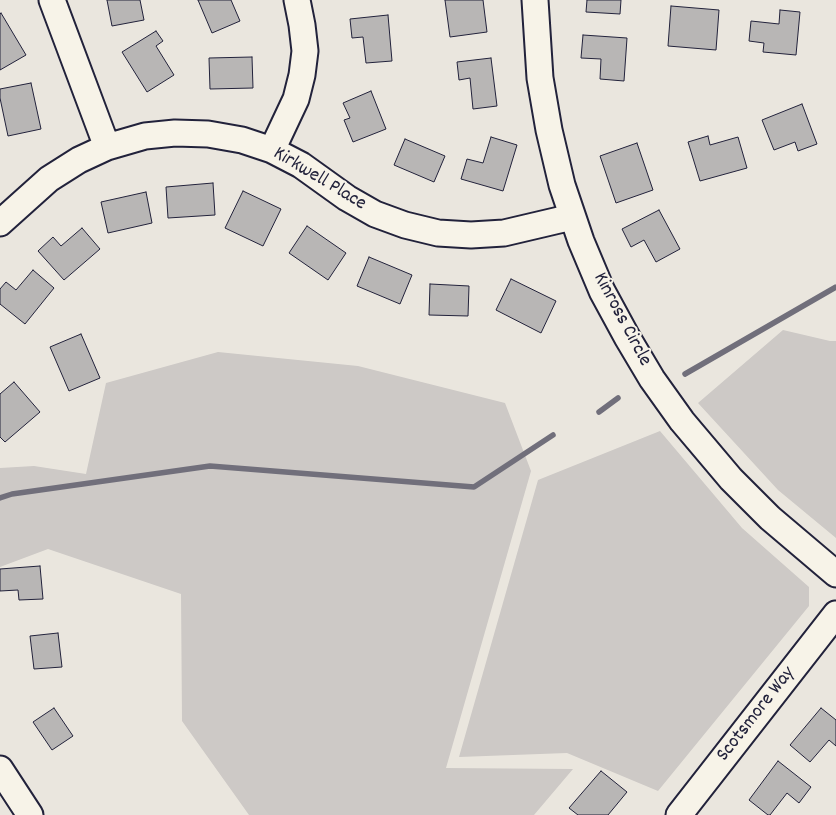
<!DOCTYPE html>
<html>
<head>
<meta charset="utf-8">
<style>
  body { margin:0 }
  canvas { display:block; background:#eae6de }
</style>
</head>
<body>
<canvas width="836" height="815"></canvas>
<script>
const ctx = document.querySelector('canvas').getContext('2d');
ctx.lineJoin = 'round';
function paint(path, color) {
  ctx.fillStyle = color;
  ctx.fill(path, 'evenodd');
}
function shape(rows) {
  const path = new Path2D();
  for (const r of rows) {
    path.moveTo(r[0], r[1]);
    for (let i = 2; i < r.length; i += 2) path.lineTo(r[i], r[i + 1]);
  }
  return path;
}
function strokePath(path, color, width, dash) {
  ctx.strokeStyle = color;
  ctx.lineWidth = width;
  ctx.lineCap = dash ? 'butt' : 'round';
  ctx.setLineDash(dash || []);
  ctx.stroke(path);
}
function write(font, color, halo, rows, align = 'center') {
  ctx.font = font + ' Dekko,sans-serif';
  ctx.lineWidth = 4;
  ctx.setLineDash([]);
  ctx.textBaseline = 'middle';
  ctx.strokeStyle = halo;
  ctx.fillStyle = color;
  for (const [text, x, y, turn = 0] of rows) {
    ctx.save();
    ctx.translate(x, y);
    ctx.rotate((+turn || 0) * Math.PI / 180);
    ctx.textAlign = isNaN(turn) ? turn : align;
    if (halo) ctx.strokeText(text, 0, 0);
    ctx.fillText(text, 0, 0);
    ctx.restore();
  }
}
const green = shape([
  [783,330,830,341,836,341,836,538,778,490,698,403],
  [218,352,358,366,505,403,531,471,446,768,573,769,534,815,249,815,182,721,181,594,48,549,0,567,0,468,34,466,86,474,106,383],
  [660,431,742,528,809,587,809,606,658,791,567,753,459,757,538,480]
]);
const stream = shape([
  [685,374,836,287],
  [599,412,618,398],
  [0,498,12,494,210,466,474,487,553,435]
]);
const building = shape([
  [107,0,140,0,144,20,112,26,107,0],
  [198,0,231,0,240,21,212,33,198,0],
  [445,0,483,0,487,32,450,37,445,0],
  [587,0,621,0,620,14,586,12,587,0],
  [671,6,719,10,716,50,668,46,671,6],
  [780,10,800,12,796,55,763,52,764,43,749,41,751,21,779,24,780,10],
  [1,13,26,55,0,70,0,14,1,13],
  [388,15,392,61,366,63,363,37,352,38,350,19,388,15],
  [156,31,163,41,156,46,174,75,147,92,122,52,156,31],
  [583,35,627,38,624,81,600,79,601,59,581,58,583,35],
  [252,57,253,88,210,89,209,58,252,57],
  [491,58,497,106,473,109,470,78,459,80,457,62,491,58],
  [31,83,41,129,8,136,0,98,0,89,31,83],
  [371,91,386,129,353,142,344,120,350,118,343,103,371,91],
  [802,104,817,144,798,151,795,142,774,150,762,120,802,104],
  [708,136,710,145,738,137,747,168,700,181,688,142,708,136],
  [491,137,517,145,503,191,461,179,467,159,483,163,491,137],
  [405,139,445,156,434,182,394,165,405,139],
  [637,143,653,190,616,203,600,156,637,143],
  [213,183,215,215,168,218,166,187,213,183],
  [243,191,281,209,263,246,225,228,243,191],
  [146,192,152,223,108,233,101,202,146,192],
  [659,210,680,249,656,262,644,240,631,247,622,229,659,210],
  [307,226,346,253,328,280,289,253,307,226],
  [82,228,100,249,64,280,38,251,53,237,61,246,82,228],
  [369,257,412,275,400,304,357,286,369,257],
  [33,270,54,288,25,324,0,304,0,289,6,282,16,290,33,270],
  [511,279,556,301,541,333,496,310,511,279],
  [430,284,469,286,468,316,429,315,430,284],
  [81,334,100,378,69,391,50,347,81,334],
  [14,382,40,412,5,442,0,437,0,394,14,382],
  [40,566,43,599,19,600,18,590,0,591,0,569,40,566],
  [58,633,62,667,34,669,30,636,58,633],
  [54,708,73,736,52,750,33,722,54,708],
  [821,708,836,720,836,746,829,740,810,762,790,745,821,708],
  [778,761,811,787,799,803,787,793,770,815,768,815,749,800,778,761],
  [601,771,627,792,608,815,578,815,569,808,601,771]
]);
const minor = shape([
  [52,0,107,147],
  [535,0,540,78,549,130,562,185,581,241,602,291,627,337,652,379,682,421,731,479,770,518,836,574],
  [272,150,296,99,302,75,305,51,302,25,297,0],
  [0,223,49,179,79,160,107,147,145,136,175,133,208,134,242,140,272,150,301,165,347,198,375,214,405,225,438,233,471,235,504,233,572,217],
  [0,769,30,815],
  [679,815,836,614]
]);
const streetNames = [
  ["Kirkwell Place",319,180,31],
  ["Kinross Circle",621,320,62],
  ["Scotsmore Way",757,715,-52]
];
paint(green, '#cdc9c6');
strokePath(stream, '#716f7b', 5.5);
paint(building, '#b8b6b5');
strokePath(building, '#22223b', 1);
strokePath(minor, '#22223b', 29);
strokePath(minor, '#f7f3e8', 25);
write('20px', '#22223b', '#f7f3e8', streetNames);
</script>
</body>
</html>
